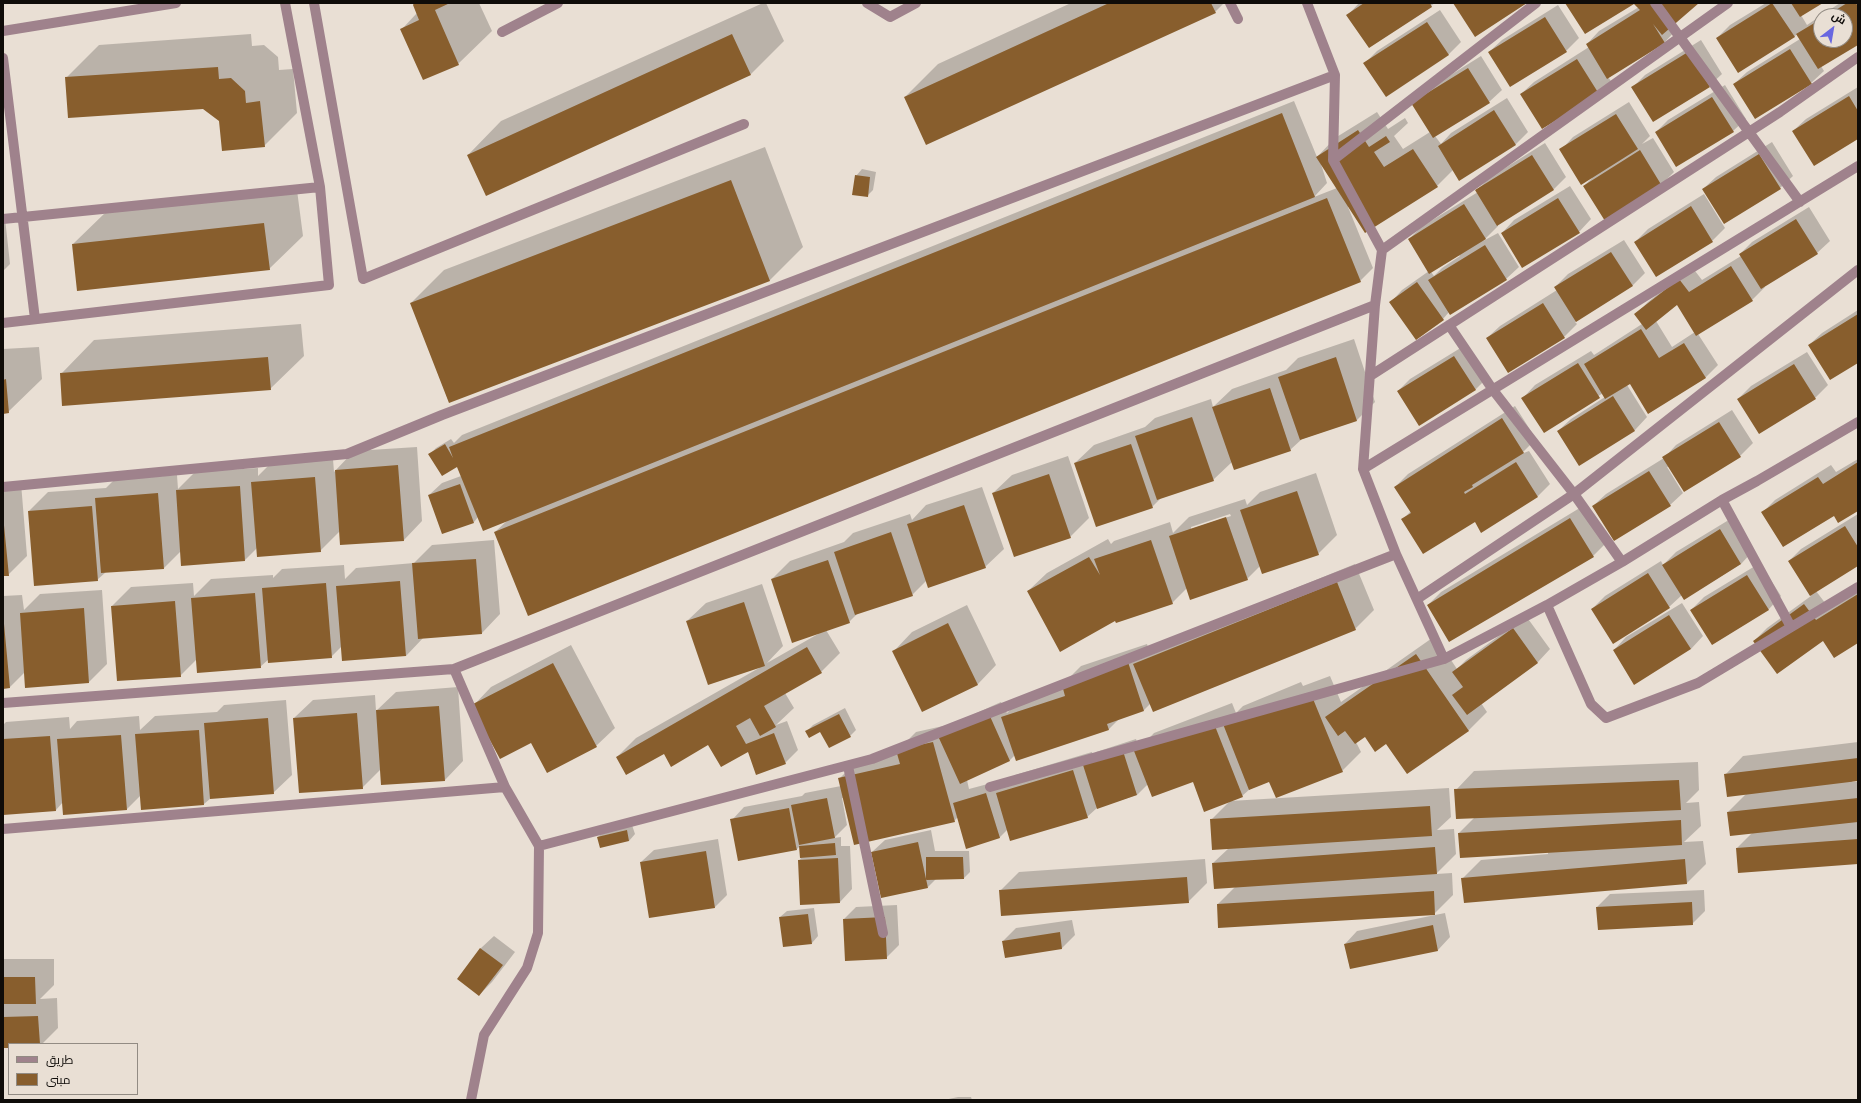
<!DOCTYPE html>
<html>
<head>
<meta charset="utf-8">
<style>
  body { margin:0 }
  #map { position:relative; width:1861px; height:1103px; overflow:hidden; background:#e9dfd4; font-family:Bitter,Cairo,serif }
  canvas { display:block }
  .frame { position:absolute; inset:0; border:4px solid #0f0c09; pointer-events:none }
  .legend { position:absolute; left:8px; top:1043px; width:130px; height:52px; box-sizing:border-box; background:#e9dfd4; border:1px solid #928b83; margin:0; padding:5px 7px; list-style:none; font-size:12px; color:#0f0c09 }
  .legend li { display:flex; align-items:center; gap:8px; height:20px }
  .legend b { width:20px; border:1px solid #928b83 }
  .north { position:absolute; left:1813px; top:8px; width:40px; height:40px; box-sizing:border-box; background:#e9dfd4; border:1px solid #928b83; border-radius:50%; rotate:31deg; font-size:11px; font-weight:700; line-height:16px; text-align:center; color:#0f0c09 }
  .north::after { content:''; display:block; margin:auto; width:14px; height:18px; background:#6967e0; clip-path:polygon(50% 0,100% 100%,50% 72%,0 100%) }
</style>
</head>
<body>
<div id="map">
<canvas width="1861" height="1103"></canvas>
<div class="frame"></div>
<ul class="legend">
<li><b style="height:5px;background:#9f828c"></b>طريق</li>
<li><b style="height:11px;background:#885e2d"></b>مبنى</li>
</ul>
<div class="north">ش</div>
</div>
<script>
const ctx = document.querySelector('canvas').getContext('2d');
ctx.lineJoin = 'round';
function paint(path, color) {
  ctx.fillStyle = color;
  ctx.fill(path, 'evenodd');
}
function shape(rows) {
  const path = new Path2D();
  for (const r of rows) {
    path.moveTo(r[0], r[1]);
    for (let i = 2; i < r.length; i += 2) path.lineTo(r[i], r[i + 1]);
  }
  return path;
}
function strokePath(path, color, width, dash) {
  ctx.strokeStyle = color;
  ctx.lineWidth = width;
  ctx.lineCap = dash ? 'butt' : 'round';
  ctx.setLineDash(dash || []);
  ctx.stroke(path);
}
const shadow = shape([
  [415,3,479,3,492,31,458,64,402,29,417,13],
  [763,3,766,3,784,41,751,74,486,194,468,155,501,121],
  [1071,3,1224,3,1215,12,905,97,938,64],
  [1359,3,1435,3,1369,47,1348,15],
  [1635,3,1697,3,1673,24,1676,30,1664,43,1608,77,1611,81,1598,93,1521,94,1534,82,1589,47,1587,44,1599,31,1639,7],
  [1766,3,1821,3,1801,15,1807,25,1840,3,1858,3,1858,43,1821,66,1824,71,1811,83,1734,84,1747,72,1800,39,1797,34,1794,37,1717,38,1730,25],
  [1821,16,1845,16,1845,40,1821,40],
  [1558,5,1579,38,1566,51,1489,52,1502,40],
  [1440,10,1461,42,1449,54,1386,95,1365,63,1377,51],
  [251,34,252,46,264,45,278,57,279,70,293,69,297,113,264,146,220,121,203,108,66,78,99,45],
  [1701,40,1722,74,1709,86,1632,88,1645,75],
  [1481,56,1502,90,1489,102,1435,136,1441,144,1451,133,1507,98,1528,132,1516,144,1454,169,1437,186,1348,207,1373,268,1360,281,495,532,509,519,478,517,474,522,429,495,442,483,461,476,457,466,430,454,436,448,451,439,454,443,462,435,1294,101,1317,157,1335,138,1377,112,1388,129,1405,118,1408,123,1394,136,1403,149,1430,132,1425,91],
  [1320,161,1337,188,1314,197,1327,183],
  [1725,85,1746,119,1733,131,1656,132,1668,120],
  [1858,87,1858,138,1793,131,1806,119],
  [1629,102,1650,136,1642,144,1653,138,1674,172,1661,185,1584,186,1592,178,1561,150,1573,137],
  [1772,142,1793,176,1780,188,1703,189,1716,177],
  [1545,143,1566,177,1554,189,1498,224,1498,226,1483,241,1498,233,1519,267,1506,279,1449,312,1443,319,1390,303,1402,290,1429,271,1409,239,1421,227,1478,192,1477,190,1489,178],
  [1459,255,1460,256,1442,268,1434,276,1431,272],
  [765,147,803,247,770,280,449,402,411,303,444,270],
  [862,169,876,172,873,190,867,196,856,176],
  [1570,186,1591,219,1579,232,1502,233,1514,220],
  [297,190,303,236,269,269,73,244,107,211],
  [1704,194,1725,228,1712,241,1656,275,1635,242,1648,229],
  [1809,207,1830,241,1817,253,1764,286,1765,287,1752,300,1698,334,1718,365,1705,378,1630,383,1627,385,1647,417,1635,430,1579,465,1558,431,1571,419,1605,397,1603,393,1544,432,1523,398,1535,385,1591,351,1594,355,1642,324,1635,315,1648,302,1692,267,1702,280,1741,256,1740,254,1752,242],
  [1677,304,1695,332,1672,347,1656,321],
  [3,218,5,218,10,264,3,271],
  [1624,240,1645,273,1632,286,1575,322,1577,324,1564,337,1487,338,1500,326,1557,290,1555,287,1568,274],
  [1858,310,1858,361,1809,345,1822,333],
  [301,324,304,356,270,389,61,374,94,340],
  [1354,339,1375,402,1357,420,1302,439,1290,450,1232,462,1213,480,1161,498,1152,507,1075,463,1094,445,1145,427,1155,418,1211,399,1213,407,1232,389,1286,370,1298,358],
  [1467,344,1488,377,1475,390,1398,391,1410,379],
  [39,347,42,379,8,412,3,413,3,349],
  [1807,352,1828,385,1815,398,1738,399,1751,386],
  [1515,406,1536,439,1521,454,1529,451,1550,484,1538,496,1403,519,1411,511,1395,487,1408,474],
  [1732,410,1753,443,1740,456,1667,467,1683,493,1670,505,1593,506,1606,494,1664,458,1676,445],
  [417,447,422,521,404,540,340,531,320,551,257,548,245,560,181,551,164,568,106,572,97,580,29,511,48,492,106,488,114,480,177,475,178,489,195,472,258,468,258,476,271,463,333,459,334,472,354,451],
  [1068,456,1089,518,1070,537,993,493,1012,475],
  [1858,459,1858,510,1834,515,1763,512,1775,500,1831,465,1836,472],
  [1316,473,1337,535,1318,554,1260,566,1247,579,1187,588,1172,603,1028,591,1047,573,1108,539,1111,544,1114,541,1170,522,1173,533,1189,517,1245,499,1247,505,1260,492],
  [1230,514,1231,516,1191,529,1191,527],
  [21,483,27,556,8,575,3,575,3,484],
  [982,487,1004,549,985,567,927,580,912,595,858,613,849,622,826,630,840,653,821,672,785,693,794,708,776,725,787,721,798,750,785,763,748,750,709,744,665,752,617,757,636,738,759,668,687,621,706,603,762,584,783,646,767,663,818,634,772,579,790,561,844,542,853,533,910,514,912,520,926,505],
  [1583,506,1606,543,1593,556,1450,640,1428,605,1441,592],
  [1858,514,1858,565,1816,591,1829,608,1858,590,1858,641,1823,639,1754,641,1767,628,1811,596,1789,561,1801,549],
  [1732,518,1753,551,1741,564,1684,599,1682,595,1669,607,1592,609,1605,596,1661,561,1663,565,1676,552],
  [494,540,500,614,482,633,424,637,406,656,342,646,331,657,269,659,260,667,197,659,180,676,112,606,131,587,193,583,194,596,211,579,273,575,273,578,282,569,344,565,345,579,356,568,414,563,432,545],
  [1760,563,1781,596,1769,609,1713,644,1691,610,1704,597],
  [1355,564,1374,610,1355,629,1150,704,1144,710,1119,719,1109,729,1015,755,1010,760,967,780,969,789,999,781,1001,789,1015,775,1092,752,1093,756,1096,752,1136,739,1139,749,1154,733,1232,703,1236,713,1243,706,1301,682,1303,686,1330,676,1341,702,1435,636,1457,669,1466,660,1526,616,1550,649,1538,662,1481,703,1487,712,1468,731,1387,742,1365,736,1356,742,1361,752,1342,771,1270,781,1250,789,1242,796,1230,801,1449,788,1451,817,1437,830,1454,829,1456,854,1436,874,1452,873,1453,895,1434,914,1218,904,1235,887,1213,863,1229,848,1211,820,1230,801,1193,780,1148,784,1137,795,1097,808,1087,817,1008,829,999,838,958,817,954,821,842,798,847,825,834,838,841,837,841,846,850,846,852,889,840,902,799,861,801,858,800,846,797,849,732,820,744,807,802,796,805,793,841,786,839,779,858,760,897,751,916,732,952,724,1001,702,1007,713,1021,699,1062,685,1081,666,1147,644,1149,650,1153,646],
  [102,590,107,664,89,682,25,672,9,688,3,688,3,596,22,595,24,610,40,594],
  [1682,603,1703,636,1691,649,1614,650,1626,637],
  [967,605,996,665,978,684,923,711,894,651,912,632],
  [571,645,615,728,596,746,532,741,473,706,491,687],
  [458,687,463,761,445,780,381,769,362,788,294,718,313,700,375,695,376,711,396,692],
  [286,700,292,775,273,793,211,798,204,804,142,809,141,795,127,809,63,802,56,810,3,814,3,725,6,722,69,717,70,729,77,721,139,716,140,730,155,716,217,712,224,705],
  [845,708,856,730,850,736,821,731,807,731,813,725],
  [1858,742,1858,780,1852,781,1852,782,1858,782,1858,863,1737,848,1753,832,1728,812,1747,793,1725,775,1743,756],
  [1698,762,1699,790,1686,803,1699,802,1701,826,1684,842,1703,841,1706,864,1687,883,1465,902,1462,879,1481,860,1548,854,1548,852,1459,833,1475,817,1456,790,1474,771],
  [632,825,635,834,629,841,598,837,604,831],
  [931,830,935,851,969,851,970,872,964,878,936,879,928,887,872,852,885,840],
  [718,839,727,895,714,908,641,862,654,850],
  [1205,859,1207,883,1188,902,1000,891,1019,872],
  [1704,890,1705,911,1692,924,1597,907,1610,894],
  [897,905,899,945,886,958,844,919,856,907],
  [814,908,818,936,812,943,780,917,787,911],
  [1445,913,1450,937,1438,950,1350,968,1345,944,1357,931],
  [1072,920,1075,935,1062,948,1006,957,1003,941,1016,928],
  [494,936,515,952,492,982,479,995,458,979,481,948],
  [3,959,54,959,54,985,40,999,57,998,58,1028,42,1044,9,1044,9,1047,3,1047],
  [958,1097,971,1097,972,1100,944,1100]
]);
const building = shape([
  [414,3,450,3,435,10,459,65,423,80,400,29,419,20,413,5],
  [1109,3,1211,3,1216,13,926,145,904,97],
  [1364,3,1430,3,1432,7,1369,48,1346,15],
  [1453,3,1527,3,1475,37],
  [1565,3,1699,3,1662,35,1653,24,1665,43,1607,79,1586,44,1640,10,1634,4,1585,34],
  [1772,3,1795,37,1738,73,1716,38],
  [1791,3,1823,3,1800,17],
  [1847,3,1856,3,1858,7,1858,45,1818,69,1796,34,1821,19,1821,40,1845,40,1845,16,1826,16],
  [1545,17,1567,52,1510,87,1488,52],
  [1427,22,1449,55,1386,97,1363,63],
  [732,34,751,75,486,196,467,155],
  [1790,49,1812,84,1755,119,1733,84],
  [1688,52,1710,87,1653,122,1631,87],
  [1577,59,1599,94,1542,129,1520,94],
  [218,67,219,79,231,78,245,91,246,103,260,101,265,147,222,151,219,121,203,109,68,118,65,77],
  [1468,68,1490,103,1433,138,1411,103],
  [1849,96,1858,111,1858,139,1814,166,1792,131],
  [1712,97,1734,132,1676,167,1655,132],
  [1494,110,1516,145,1459,181,1438,146],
  [1282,113,1315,197,483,531,457,467,442,476,428,454,445,444,453,458,449,447],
  [1616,114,1638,149,1581,185,1559,149],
  [1358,130,1369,147,1386,136,1390,142,1374,152,1384,167,1413,149,1438,187,1365,233,1316,157],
  [1640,150,1662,186,1605,221,1583,186],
  [1759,154,1781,189,1724,224,1702,189],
  [1532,155,1554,190,1497,226,1475,190],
  [855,175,870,177,868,197,852,195],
  [731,180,770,281,449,403,410,303],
  [1327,198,1361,282,528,616,494,532],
  [1558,198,1580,233,1522,268,1501,233],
  [1464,204,1486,239,1429,274,1408,239],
  [1691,206,1713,242,1656,277,1634,242],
  [1796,219,1818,254,1761,289,1739,254],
  [264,223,270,270,77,291,72,244],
  [1485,245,1507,280,1450,315,1428,280],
  [1611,252,1633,286,1576,322,1554,287],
  [1731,266,1753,301,1696,336,1677,305,1646,330,1634,314,1679,279,1689,292],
  [1417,282,1444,320,1416,340,1389,302],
  [1543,303,1565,338,1508,373,1486,338],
  [1858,314,1858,363,1830,380,1808,345],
  [1641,329,1659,358,1684,343,1706,378,1648,414,1630,384,1605,399,1584,364],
  [1454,356,1476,390,1419,426,1397,391],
  [268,357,271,390,62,406,60,373],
  [1336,357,1357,421,1300,440,1278,377],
  [1578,363,1600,398,1544,433,1521,398],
  [1794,364,1816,399,1759,434,1737,399],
  [6,379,9,413,3,414,3,380],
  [1270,388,1291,451,1234,470,1212,407],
  [1613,396,1635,431,1579,466,1557,431],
  [1192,417,1214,481,1157,500,1135,436],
  [1502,418,1524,453,1472,485,1473,487,1464,492,1465,494,1516,462,1538,497,1481,533,1475,522,1423,554,1401,519,1411,513,1394,487],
  [1719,422,1741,457,1684,492,1662,457],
  [1131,444,1153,508,1096,527,1074,463],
  [1858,462,1858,511,1838,523,1834,516,1783,547,1761,512,1818,477,1823,484],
  [398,465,404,541,340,545,335,470],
  [1649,471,1671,506,1614,541,1592,506],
  [1049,474,1071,538,1014,557,992,493],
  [315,477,321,552,257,557,251,482],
  [460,484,474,523,442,534,428,495],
  [240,486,245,561,181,566,176,490],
  [1297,491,1319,555,1262,574,1240,510],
  [158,493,164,569,101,573,95,498],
  [964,505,986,568,928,588,907,524],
  [92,506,98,581,34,586,28,511],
  [3,515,9,576,3,576],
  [1226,517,1248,580,1190,600,1169,536],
  [1570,518,1594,557,1449,642,1427,605],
  [1845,526,1858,547,1858,566,1810,596,1788,561],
  [1720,529,1741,564,1684,600,1662,565],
  [891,532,913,596,855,615,834,552],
  [1151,540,1173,604,1116,623,1115,621,1060,652,1027,591,1089,557,1100,575,1094,559],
  [476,559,482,634,418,639,412,563],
  [828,560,850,623,792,643,771,579],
  [1648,573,1670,608,1613,644,1591,609],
  [1747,575,1769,610,1712,645,1690,610],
  [400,581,406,656,342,661,336,586],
  [1337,582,1356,630,1153,712,1133,664],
  [326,583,332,658,268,663,262,588],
  [255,593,261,668,197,673,191,598],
  [1858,594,1858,643,1834,658,1823,641,1777,674,1753,641,1804,604,1816,620],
  [175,601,181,677,117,681,111,606],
  [744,602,765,666,708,685,686,621],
  [84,608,89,683,25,688,20,613],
  [3,613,10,688,3,689],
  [1669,615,1691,649,1634,685,1613,650],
  [948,623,978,685,922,712,892,651],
  [1513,628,1538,663,1467,715,1452,695,1463,687,1452,672],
  [807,647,822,673,764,706,776,727,760,736,750,718,736,726,746,744,774,733,786,764,756,775,748,752,721,767,708,745,671,767,664,754,626,775,616,757],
  [1416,654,1469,731,1407,774,1386,744,1375,752,1365,737,1355,744,1345,731,1338,736,1325,717],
  [1128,662,1144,711,1107,724,1109,730,1016,761,1001,717,1065,696,1062,685],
  [553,663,597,747,547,773,531,743,500,759,471,705],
  [1311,694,1343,772,1276,798,1269,782,1249,790,1223,724],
  [439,706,445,781,381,785,376,710],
  [357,713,363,789,299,793,293,718],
  [839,714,851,737,829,748,820,732,809,738,805,731],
  [989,714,1010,761,960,784,938,736],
  [268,718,274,794,210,799,204,723],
  [1213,721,1243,797,1204,812,1193,782,1152,797,1134,751],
  [199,730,204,805,141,810,135,734],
  [121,735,127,810,63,815,57,739],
  [50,736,56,811,3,815,3,739],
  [933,742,955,822,854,845,838,778,900,764,896,750],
  [1123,751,1137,795,1097,809,1083,765],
  [1858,758,1858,781,1727,797,1724,774],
  [1073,770,1088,818,1010,841,996,793],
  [1679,780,1681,810,1456,819,1454,789],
  [986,793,1000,838,966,849,953,803],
  [827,798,835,838,799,845,791,805],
  [1858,798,1858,822,1730,836,1727,812],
  [1430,806,1432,836,1212,850,1210,819],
  [789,808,796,846,795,846,796,846,797,850,738,861,730,819],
  [1681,820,1682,845,1460,858,1458,833],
  [627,830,629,841,600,848,597,837],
  [1858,839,1858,864,1738,873,1736,848],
  [918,842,928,888,881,898,871,852],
  [835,843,836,855,800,858,799,846],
  [1435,847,1437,874,1214,889,1212,863],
  [706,851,715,908,649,918,640,862],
  [926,857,963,857,964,879,926,880],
  [838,858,840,903,800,905,798,860],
  [1685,859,1687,884,1464,903,1461,878],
  [1187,877,1189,903,1001,916,999,890],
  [1434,891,1435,915,1218,928,1217,904],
  [1692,902,1693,925,1598,930,1596,907],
  [808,914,812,944,783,947,779,917],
  [885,917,887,959,845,961,843,919],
  [1433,925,1438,951,1350,969,1344,944],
  [1060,932,1062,949,1005,958,1002,941],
  [480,948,503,965,479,996,457,979],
  [3,977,35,977,36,1004,3,1004],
  [38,1016,40,1044,9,1044,9,1048,3,1048,3,1017]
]);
const minor = shape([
  [314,3,363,279,744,124],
  [867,3,890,17,916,3],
  [1230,3,1238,19],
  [1655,3,1800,202],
  [3,31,176,3],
  [502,32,558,3],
  [3,58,35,319],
  [1333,160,1536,3],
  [3,219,320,187],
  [1382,250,1728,3],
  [3,323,329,285,320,187,285,3],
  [1449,325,1493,390,1574,494,1622,562],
  [1370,376,1780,112,1858,57],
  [1363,469,1858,166],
  [3,487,347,454,442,415,1335,75],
  [1722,500,1791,627],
  [1417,599,1574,494,1858,270],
  [1547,605,1591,704,1606,718,1698,683,1858,587],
  [1444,659,1547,605,1622,562,1722,500,1757,481,1858,422],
  [454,669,505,787,539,846,538,933,527,968,484,1035,471,1100],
  [3,703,454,669,1375,305],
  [848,766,883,933],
  [990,787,1444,659,1396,554,1363,469,1375,305,1382,250,1333,160,1335,75,1307,3],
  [3,829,505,787],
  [539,846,872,759,1396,554]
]);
paint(shadow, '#0003');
paint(building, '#885e2d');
strokePath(minor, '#9f828c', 10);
</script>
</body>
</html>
